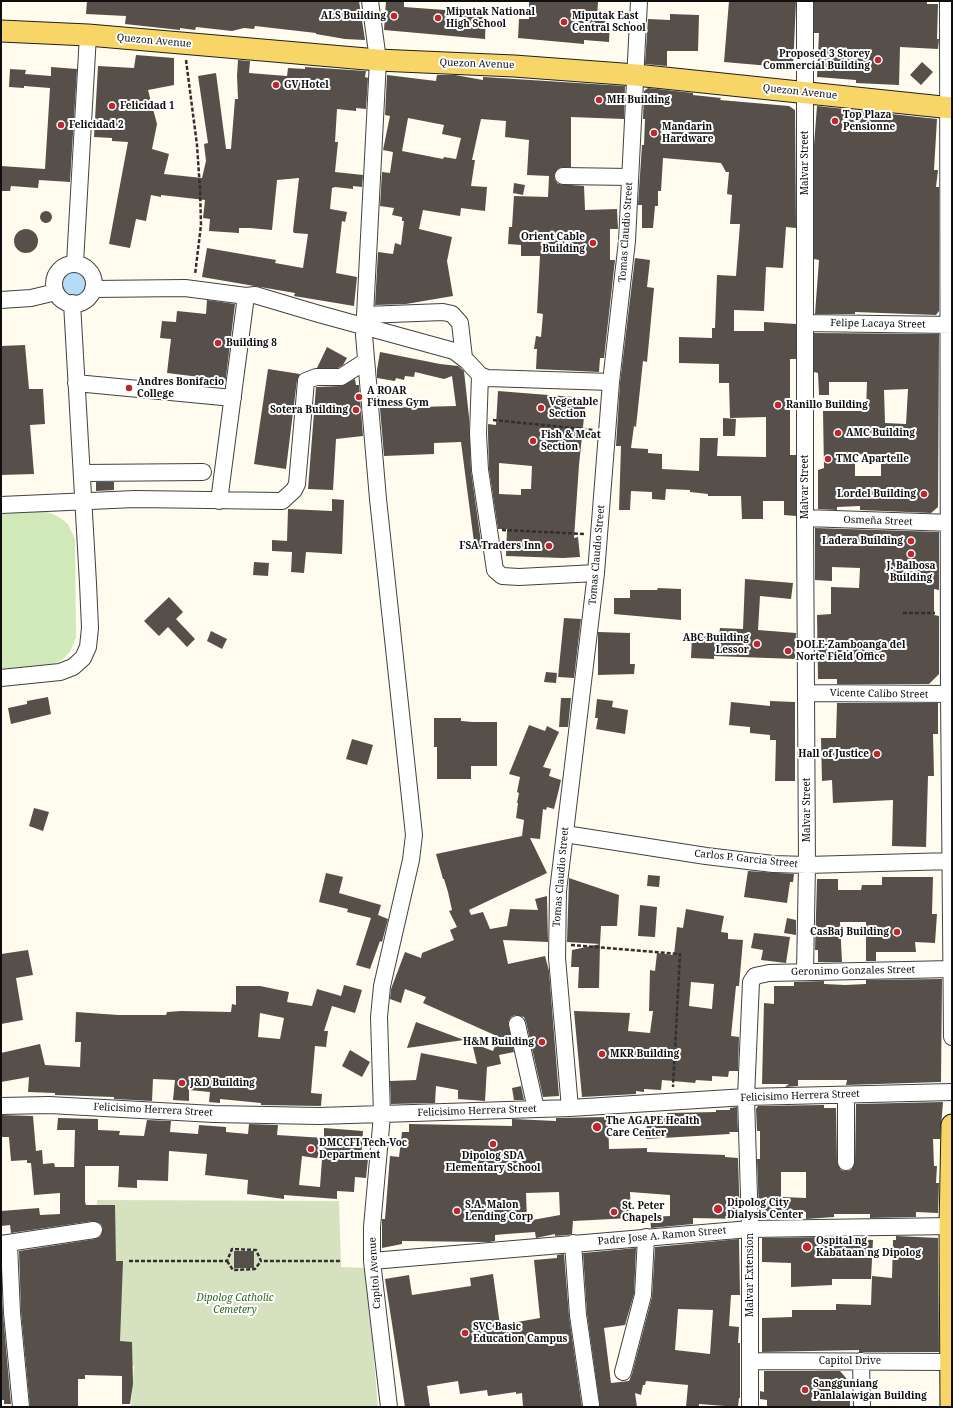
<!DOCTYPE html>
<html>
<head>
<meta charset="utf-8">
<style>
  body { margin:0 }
  #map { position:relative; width:953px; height:1408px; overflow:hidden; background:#fffcef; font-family:"Noto Serif",serif }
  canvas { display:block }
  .frame { position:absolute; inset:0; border:2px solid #0e0e0e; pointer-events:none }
</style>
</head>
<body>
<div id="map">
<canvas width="953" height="1408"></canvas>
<div class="frame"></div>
</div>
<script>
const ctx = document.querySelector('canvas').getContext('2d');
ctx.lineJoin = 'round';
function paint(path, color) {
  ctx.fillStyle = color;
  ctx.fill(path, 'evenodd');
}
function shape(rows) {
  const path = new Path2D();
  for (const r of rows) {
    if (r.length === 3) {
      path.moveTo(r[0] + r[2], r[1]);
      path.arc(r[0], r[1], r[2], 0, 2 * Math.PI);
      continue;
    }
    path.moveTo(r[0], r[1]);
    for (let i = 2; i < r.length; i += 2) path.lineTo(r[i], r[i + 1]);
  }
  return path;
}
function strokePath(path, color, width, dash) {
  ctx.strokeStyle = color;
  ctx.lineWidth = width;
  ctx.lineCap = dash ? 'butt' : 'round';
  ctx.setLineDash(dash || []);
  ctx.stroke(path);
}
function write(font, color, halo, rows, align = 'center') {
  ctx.font = font + ' "Noto Serif",serif';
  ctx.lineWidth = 4;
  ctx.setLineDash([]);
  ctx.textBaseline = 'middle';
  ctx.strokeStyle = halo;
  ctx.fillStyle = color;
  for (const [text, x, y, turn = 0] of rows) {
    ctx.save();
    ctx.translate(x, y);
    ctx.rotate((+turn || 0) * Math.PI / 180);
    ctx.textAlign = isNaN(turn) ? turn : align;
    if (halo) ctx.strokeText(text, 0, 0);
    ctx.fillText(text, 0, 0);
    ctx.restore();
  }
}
const green = shape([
  [45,511,59,517,68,524,75,539,76,637,70,652,62,660,49,666,1,670,1,514]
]);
const cemetery = shape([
  [97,1200,339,1201,341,1267,366,1268,378,1407,131,1407,134,1366,93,1367]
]);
const water = shape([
  [73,284,14]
]);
const building = shape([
  [87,1,359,1,365,40,345,39,316,34,316,33,255,26,254,29,244,28,232,31,196,27,195,30,180,28,180,30,125,24,126,16,86,14],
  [386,1,404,2,404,7,486,13,485,39,384,30],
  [529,1,598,1,597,20,610,21,609,42,584,40,584,44,518,38,519,19,529,19],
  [729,1,796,1,793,68,724,62],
  [814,1,927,1,927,4,938,4,937,39,939,39,938,49,900,47,899,85,856,83,856,80,817,77,819,33,814,33],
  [670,14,699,15,698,51,667,51,667,66,645,64,648,19,670,20],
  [136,55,174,58,174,85,148,90,157,124,152,149,169,154,164,174,202,178,206,161,204,144,208,143,198,76,216,73,226,149,231,149,235,99,238,99,237,76,238,60,250,61,249,73,287,76,288,68,305,69,305,67,366,71,365,77,368,78,366,109,356,108,356,111,337,109,335,142,338,142,335,172,363,175,362,187,353,186,353,189,335,187,332,188,330,209,347,212,345,222,342,221,336,273,357,277,354,306,294,296,295,293,202,277,207,248,276,260,275,263,303,268,308,234,294,233,293,231,299,178,277,180,272,230,250,228,239,228,239,233,209,231,210,219,203,218,205,200,161,195,161,197,151,195,146,221,136,219,130,248,109,244,128,142,112,141,112,138,94,137,98,66,134,68],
  [922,62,933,72,921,85,910,75],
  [51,67,77,69,70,182,39,180,38,188,11,186,10,191,1,191,1,166,45,169,50,88,24,86,24,88,9,87,10,69,26,70,25,74,51,76],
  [387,75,436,81,437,75,455,75,483,80,483,77,625,86,624,119,571,117,571,167,559,168,554,175,555,180,558,184,584,186,585,210,617,209,618,229,610,229,610,260,615,260,604,358,600,358,599,372,536,369,537,349,534,349,536,336,541,337,543,314,537,313,540,256,521,256,521,245,508,244,509,227,512,227,514,196,548,197,549,176,527,175,529,140,505,137,506,121,481,119,472,160,475,160,471,186,487,187,485,211,461,208,460,216,423,210,419,229,452,237,447,261,453,296,406,304,375,305,378,252,393,254,395,243,401,245,404,221,402,221,402,217,392,215,394,208,380,206,382,172,390,173,393,152,383,150,390,116,385,115],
  [408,118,444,125,442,134,461,138,456,159,444,157,443,159,402,151],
  [648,88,693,93,693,95,721,98,720,100,789,106,795,110,796,228,786,227,783,268,766,267,764,311,734,310,734,331,764,331,764,322,796,324,796,359,790,359,790,455,796,455,796,516,784,515,784,501,763,501,763,519,742,519,741,496,708,496,708,494,690,492,690,490,666,489,665,500,652,499,652,492,631,491,630,510,619,510,621,446,616,446,620,383,635,258,650,260,647,287,654,288,647,362,643,361,636,427,634,426,631,448,648,449,648,453,662,454,662,469,699,471,700,438,718,438,717,456,766,457,766,417,730,418,729,383,719,383,719,364,679,363,679,337,712,338,712,328,715,328,717,275,736,276,740,224,730,224,732,195,727,194,729,172,726,172,721,163,663,158,661,191,658,191,658,206,655,206,653,228,642,228,642,205,638,205,642,145,644,145,645,119,643,119,644,91],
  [817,106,937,119,934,170,938,170,936,187,939,187,939,311,936,315,855,312,855,314,815,314,819,260,814,259,814,145],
  [514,183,525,185,523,195,513,193],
  [46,217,6],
  [26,241,12],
  [207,300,235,304,225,385,200,383,200,377,167,373,171,339,160,338,162,321,176,322,177,311,206,314],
  [814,333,939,334,938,507,931,513,860,510,860,506,837,507,837,510,818,509,818,470,824,468,823,411,866,411,867,382,829,382,829,395,819,395,818,373,814,372],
  [908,389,906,424,885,423,884,390],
  [855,454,881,455,881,476,855,476],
  [25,345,29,389,43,389,45,424,30,425,34,474,1,475,1,346],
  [327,347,347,358,343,365,338,368,317,368],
  [380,352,440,364,458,366,464,371,469,417,471,471,482,549,475,550,461,442,434,443,434,454,384,456,380,408,456,406,452,376,444,379,415,372,414,377,405,376,404,380,396,378,395,381,377,378,377,370],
  [268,369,300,374,297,380,286,469,254,464],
  [355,379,356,385,359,385,363,436,336,439,333,490,308,489,316,387,341,386],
  [498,391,586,398,579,465,574,538,578,537,580,557,563,558,506,556,507,529,498,529,489,469,488,434,488,424,496,425],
  [499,463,532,466,531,489,521,489,521,495,499,494],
  [723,418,736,419,735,436,723,436],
  [96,482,114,482,114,490,96,491],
  [332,499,344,500,342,554,306,552,304,573,291,572,292,552,272,551,272,540,287,541,288,509,332,511],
  [815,528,939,532,939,590,934,589,934,615,939,616,939,674,929,684,837,684,837,679,818,679,817,615,831,614,831,587,859,588,860,568,832,567,832,581,815,580],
  [254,562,269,563,268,576,253,575],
  [745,579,793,583,791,599,760,596,758,630,796,633,795,659,714,656,714,659,691,658,692,636,719,637,720,628,743,629],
  [658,588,681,589,681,620,614,614,614,598,630,598,630,590,657,590],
  [169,597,183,612,176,619,195,639,187,647,168,627,159,636,144,621],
  [564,618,581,619,574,678,558,677],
  [211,631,227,639,222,649,207,641],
  [598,632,630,633,630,664,635,664,634,674,598,675],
  [546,672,557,673,556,683,544,682],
  [48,697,51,714,11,724,8,708,27,704,27,701],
  [561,698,571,698,568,727,559,727],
  [597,699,613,701,612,707,628,710,625,734,596,729,598,718,595,718],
  [770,701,795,702,795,781,775,781,776,740,770,740,770,735,750,733,750,727,729,725,731,702,770,706],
  [837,703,938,703,938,734,933,734,934,776,928,776,926,847,892,846,893,800,833,803,832,780,822,781,821,738,836,738],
  [434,718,461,718,461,721,473,722,497,722,497,766,471,766,471,779,437,779,437,747,434,747],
  [529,725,545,731,547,726,559,732,543,767,551,769,549,776,561,780,559,789,554,809,547,807,546,810,543,809,540,839,530,838,547,873,469,910,471,915,483,912,490,929,507,926,510,909,538,910,535,899,547,896,548,942,503,940,508,964,545,956,549,971,559,1096,543,1097,526,1022,524,1017,515,1015,511,1017,508,1022,514,1052,499,1055,501,1064,487,1067,485,1101,458,1099,458,1090,436,1086,435,1103,391,1104,390,1081,416,1080,421,1053,477,1064,472,1043,493,1051,499,1037,423,1003,426,997,405,989,401,1003,390,999,391,989,405,952,421,958,422,953,454,940,450,930,457,927,449,911,452,910,448,892,444,879,443,879,436,854,522,836,524,820,516,818,518,803,517,803,519,793,517,792,520,777,509,774],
  [352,739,373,745,367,765,346,759],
  [34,808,49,812,43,831,29,826],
  [748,871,794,874,793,882,790,882,787,903,744,897],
  [326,873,343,877,339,893,381,905,378,915,388,919,382,942,380,941,370,969,356,965,371,918,347,912,348,909,319,902],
  [648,875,660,876,659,887,647,886],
  [882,877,933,877,932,914,937,914,935,943,915,942,916,952,876,952,876,961,866,961,866,922,840,922,842,962,818,962,818,950,815,950,817,879,838,879,838,890,861,890,862,885,882,885],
  [569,878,619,895,617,926,601,926,600,944,567,942],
  [640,905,657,907,655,937,638,936],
  [686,909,724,916,721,932,728,933,728,939,743,940,739,986,736,986,731,1036,739,1037,738,1071,729,1071,728,1077,712,1076,712,1081,696,1080,695,1083,662,1080,661,1090,644,1089,644,1092,636,1091,636,1094,582,1097,574,1011,630,1013,628,1031,650,1033,653,1011,649,1011,650,970,655,971,657,953,674,955,677,927,683,928],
  [691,982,714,984,712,1009,689,1006],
  [787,918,796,920,796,935,784,933],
  [754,933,790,937,786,963,761,960,763,950,751,948],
  [600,944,599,988,578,988,579,967,571,967,572,950],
  [28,950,33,975,16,978,23,1020,1,1024,1,954],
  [942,979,941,1082,846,1085,847,1080,798,1080,798,1086,785,1087,789,1084,762,1084,764,1003,774,1004,774,986,794,986,794,982,824,981,824,984,845,985,866,984,866,980],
  [344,985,362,990,355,1013,332,1006,324,1031,328,1031,326,1047,315,1046,311,1093,322,1094,321,1106,261,1105,261,1103,220,1099,220,1103,209,1102,210,1092,189,1090,189,1101,173,1100,175,1080,153,1079,152,1101,114,1099,114,1097,55,1095,55,1093,28,1092,29,1077,1,1082,1,1053,40,1044,45,1065,80,1067,81,1042,75,1042,76,1012,118,1015,166,1015,167,1012,181,1011,231,1012,232,1004,236,1005,236,986,260,986,289,992,287,1002,312,1006,317,989,341,996],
  [260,1013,284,1018,280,1039,258,1037],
  [416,1022,464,1040,407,1048],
  [350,1050,370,1062,362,1077,342,1066],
  [521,1086,524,1100,514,1100,512,1088],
  [943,1102,940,1139,933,1139,934,1166,937,1166,936,1183,939,1183,938,1213,916,1212,916,1217,870,1218,870,1214,834,1214,834,1217,806,1219,806,1212,759,1212,757,1159,760,1159,760,1131,757,1131,756,1109,758,1106,824,1105,824,1108,836,1108,837,1162,841,1170,846,1171,851,1170,855,1162,856,1104],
  [781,1172,806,1172,806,1198,781,1197],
  [737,1107,738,1132,729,1132,730,1134,646,1139,647,1116,667,1117,667,1113,716,1112,716,1110,730,1110,730,1108],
  [1,1115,33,1116,36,1151,42,1150,43,1164,54,1163,55,1167,74,1167,75,1130,57,1130,58,1118,98,1119,98,1130,120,1131,119,1135,144,1136,147,1120,171,1121,170,1132,198,1134,199,1125,226,1127,226,1132,248,1134,249,1124,278,1125,277,1135,324,1138,324,1128,363,1131,361,1159,368,1159,366,1178,355,1177,354,1192,337,1191,337,1199,284,1195,284,1199,247,1194,248,1180,205,1175,207,1154,169,1151,168,1181,137,1180,137,1188,118,1187,119,1166,85,1166,85,1202,86,1205,115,1205,116,1261,123,1261,120,1341,132,1342,133,1384,130,1404,122,1404,122,1376,85,1375,85,1379,78,1379,78,1407,30,1407,21,1312,19,1251,95,1239,100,1237,103,1229,101,1224,93,1221,11,1233,10,1225,1,1226,1,1211,39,1208,40,1215,60,1214,60,1193,34,1195,31,1163,27,1163,27,1160,11,1161,9,1137,1,1137],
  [302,1156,322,1159,320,1187,299,1185],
  [608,1117,609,1149,647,1148,647,1152,725,1155,725,1157,738,1158,740,1219,693,1218,693,1224,651,1228,650,1217,670,1216,670,1195,630,1192,631,1218,573,1221,572,1234,568,1235,555,1236,555,1234,536,1238,535,1232,506,1234,495,1235,495,1241,489,1242,402,1241,402,1244,382,1248,382,1219,385,1219,390,1156,399,1157,402,1132,409,1132,409,1124,512,1126,512,1119,556,1121,556,1118],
  [559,1192,560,1215,527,1221,526,1193],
  [896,1236,938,1238,939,1352,859,1352,859,1350,762,1352,762,1318,792,1317,792,1310,836,1310,836,1304,871,1305,872,1276,892,1278,893,1240,896,1240],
  [827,1237,873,1240,871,1279,832,1279,832,1285,791,1287,791,1263,762,1262,762,1238],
  [739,1239,740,1295,731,1295,729,1326,739,1327,738,1343,740,1343,740,1398,739,1398,738,1407,699,1404,699,1407,686,1407,688,1385,646,1381,645,1385,643,1385,641,1395,635,1393,637,1407,600,1407,587,1314,583,1253,636,1248,634,1294,625,1325,604,1328,611,1383,629,1381,632,1374,652,1297,655,1247],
  [678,1309,713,1310,710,1354,675,1350],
  [234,1251,254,1251,254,1268,234,1268],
  [564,1254,569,1316,582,1407,523,1407,522,1393,516,1394,516,1392,488,1396,487,1390,460,1394,458,1381,427,1386,430,1407,405,1407,385,1279,409,1275,412,1295,471,1286,470,1278,493,1274,500,1325,540,1318,534,1260,557,1258,557,1255],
  [1,1279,3,1314,11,1404,4,1404,4,1400,1,1400],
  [764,1371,840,1371,846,1378,847,1384,843,1396,850,1396,850,1407,767,1407,767,1400,760,1399,760,1391,764,1392]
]);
const path = shape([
  [186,60,197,145,200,189,201,225,195,275],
  [493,420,593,430],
  [502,530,585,534],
  [903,613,935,613],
  [571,945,680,954,673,1087],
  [129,1261,227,1261,232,1249,256,1250,261,1261,342,1261],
  [227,1261,233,1270,255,1269,261,1261]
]);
const minor = shape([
  [370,1,378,60,364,335,378,499,414,835,411,860,382,986,379,1017,382,1115,372,1227,372,1261,389,1407],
  [805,1,805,518,807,865,805,972],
  [948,1,949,694,952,1037],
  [563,176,630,177],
  [75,263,88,35],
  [74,284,20],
  [93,289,185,288,246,296,255,295,319,314,454,351,467,361,480,375,487,378,611,382],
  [1,300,31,298,56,292],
  [365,315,443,312,452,314,460,323,464,358],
  [805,323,952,325],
  [480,375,478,434,480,470,495,570,502,576,519,577,596,573],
  [76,383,233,398],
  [82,473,203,472],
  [219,501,246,296],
  [1,505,135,499,282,501,294,490,297,484,306,381,316,377,341,377,366,361],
  [805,518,952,523],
  [1,678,60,672,73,667,83,658,88,647,90,628,88,583,72,303],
  [806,693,952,694],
  [565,834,706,856,773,864,807,865,952,861],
  [517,1024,536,1109],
  [846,1095,846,1162],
  [1,1106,49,1105,214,1114,319,1116,570,1108,746,1097,952,1092],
  [570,1108,557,958,558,891,596,573,611,382,627,241,639,1],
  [573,1243,578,1315,591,1405],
  [1,1244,94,1230],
  [9,1244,12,1313,21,1407],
  [372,1261,750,1229,952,1226],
  [750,1361,950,1362],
  [861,1361,862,1407],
  [623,1372,643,1295,646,1237],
  [750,1407,750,1229,746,1097,751,982,755,976,769,973,952,969]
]);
const major = shape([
  [1,31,88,35,378,60,514,66,636,75,952,108],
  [951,1407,950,1226,952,1125]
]);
const markers = [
  [394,16,4,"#be272c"],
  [438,18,4,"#be272c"],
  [564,22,4,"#be272c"],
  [878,60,4,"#be272c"],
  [276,85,4,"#be272c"],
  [599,100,4,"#be272c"],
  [112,106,4,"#be272c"],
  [835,121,4,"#be272c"],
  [61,125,4,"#be272c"],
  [654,133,4,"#be272c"],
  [593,243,4,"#be272c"],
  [218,343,4,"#be272c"],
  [129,388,4,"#be272c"],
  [359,397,4,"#be272c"],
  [778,405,4,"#be272c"],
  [541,408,4,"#be272c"],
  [356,410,4,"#be272c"],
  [838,433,4,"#be272c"],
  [533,441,4,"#be272c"],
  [828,459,4,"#be272c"],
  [924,494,4,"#be272c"],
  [911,541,4,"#be272c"],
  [549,546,4,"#be272c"],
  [911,554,4,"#be272c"],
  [757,644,4,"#be272c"],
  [788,651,4,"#be272c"],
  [877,754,4,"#be272c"],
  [897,932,4,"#be272c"],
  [542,1042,4,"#be272c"],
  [602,1054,4,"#be272c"],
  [182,1083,4,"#be272c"],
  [597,1127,5,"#be272c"],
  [493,1144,4,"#be272c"],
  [311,1149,4,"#be272c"],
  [718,1209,5,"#be272c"],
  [457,1211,4,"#be272c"],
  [614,1212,4,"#be272c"],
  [807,1247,5,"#be272c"],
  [465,1333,4,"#be272c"],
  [805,1390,4,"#be272c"]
];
const poiNames = [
  ["Miputak National",446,12],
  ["High School",446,24],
  ["ALS Building",386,16,"right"],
  ["Miputak East",572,16],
  ["Central School",572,28],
  ["Proposed 3 Storey",870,54,"right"],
  ["Commercial Building",870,66,"right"],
  ["GV Hotel",284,85],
  ["MH Building",607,100],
  ["Felicidad 1",120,106],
  ["Top Plaza",843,115],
  ["Pensionne",843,127],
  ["Felicidad 2",69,125],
  ["Mandarin",662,127],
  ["Hardware",662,139],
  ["Orient Cable",585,237,"right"],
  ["Building",585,249,"right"],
  ["Building 8",226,343],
  ["Andres Bonifacio",137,382],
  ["College",137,394],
  ["A ROAR",367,391],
  ["Fitness Gym",367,403],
  ["Vegetable",549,402],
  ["Section",549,414],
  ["Ranillo Building",786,405],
  ["Sotera Building",348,410,"right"],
  ["AMC Building",846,433],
  ["Fish & Meat",541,435],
  ["Section",541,447],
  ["TMC Apartelle",836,459],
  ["Lordel Building",916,494,"right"],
  ["Ladera Building",903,541,"right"],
  ["FSA Traders Inn",541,546,"right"],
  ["J. Balbosa",911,566,"center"],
  ["Building",911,578,"center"],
  ["ABC Building",749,638,"right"],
  ["Lessor",749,650,"right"],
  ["DOLE-Zamboanga del",796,645],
  ["Norte Field Office",796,657],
  ["Hall of Justice",869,754,"right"],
  ["CasBaj Building",889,932,"right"],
  ["H&M Building",534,1042,"right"],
  ["MKR Building",610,1054],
  ["J&D Building",190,1083],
  ["The AGAPE Health",606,1121],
  ["Care Center",606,1133],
  ["DMCCFI Tech-Voc",319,1143],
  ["Department",319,1155],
  ["Dipolog SDA",493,1156,"center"],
  ["Elementary School",493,1168,"center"],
  ["Dipolog City",727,1203],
  ["Dialysis Center",727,1215],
  ["S.A. Malon",465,1205],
  ["Lending Corp",465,1217],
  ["St. Peter",622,1206],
  ["Chapels",622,1218],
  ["Ospital ng",816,1241],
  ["Kabataan ng Dipolog",816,1253],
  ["SVC Basic",473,1327],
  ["Education Campus",473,1339],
  ["Sangguniang",813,1384],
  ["Panlalawigan Building",813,1396]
];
const streetNames = [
  ["Quezon Avenue",154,41,5],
  ["Quezon Avenue",477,64,2],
  ["Quezon Avenue",800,92,6],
  ["Malvar Street",805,163,-90],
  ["Tomas Claudio Street",626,232,-86],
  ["Felipe Lacaya Street",878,324,1],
  ["Malvar Street",805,487,-90],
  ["Osmeña Street",878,521,2],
  ["Tomas Claudio Street",597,555,-85],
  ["Vicente Calibo Street",879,694,1],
  ["Malvar Street",807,810,-90],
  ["Carlos P. Garcia Street",746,859,6],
  ["Tomas Claudio Street",561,877,-85],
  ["Geronimo Gonzales Street",853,971,-1],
  ["Felicisimo Herrera Street",800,1096,-2],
  ["Felicisimo Herrera Street",153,1110,3],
  ["Felicisimo Herrera Street",477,1111,-2],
  ["Padre Jose A. Ramon Street",662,1236,-5],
  ["Capitol Avenue",375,1273,-94],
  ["Malvar Extension",750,1275,-90],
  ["Capitol Drive",850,1361]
];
const parkNames = [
  ["Dipolog Catholic",235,1298],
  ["Cemetery",235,1310]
];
paint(green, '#d1e9b9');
paint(cemetery, '#d6e1c0');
paint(water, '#b4dcf6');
strokePath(water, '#3c91cc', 1);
paint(building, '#574f4a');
strokePath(minor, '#414141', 18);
strokePath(major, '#1f1f1f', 23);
strokePath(path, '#303030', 2.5, [4, 2]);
strokePath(minor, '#fff', 16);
strokePath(major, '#f7d667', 21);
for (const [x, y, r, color] of markers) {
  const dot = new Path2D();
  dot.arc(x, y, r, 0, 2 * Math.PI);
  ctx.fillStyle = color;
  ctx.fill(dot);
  strokePath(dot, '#fff', 1.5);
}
write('bold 10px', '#0e0e0e', '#fff', poiNames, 'left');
write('10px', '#0e0e0e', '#fff', streetNames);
write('italic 10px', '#2c661e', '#fff', parkNames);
</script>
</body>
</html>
